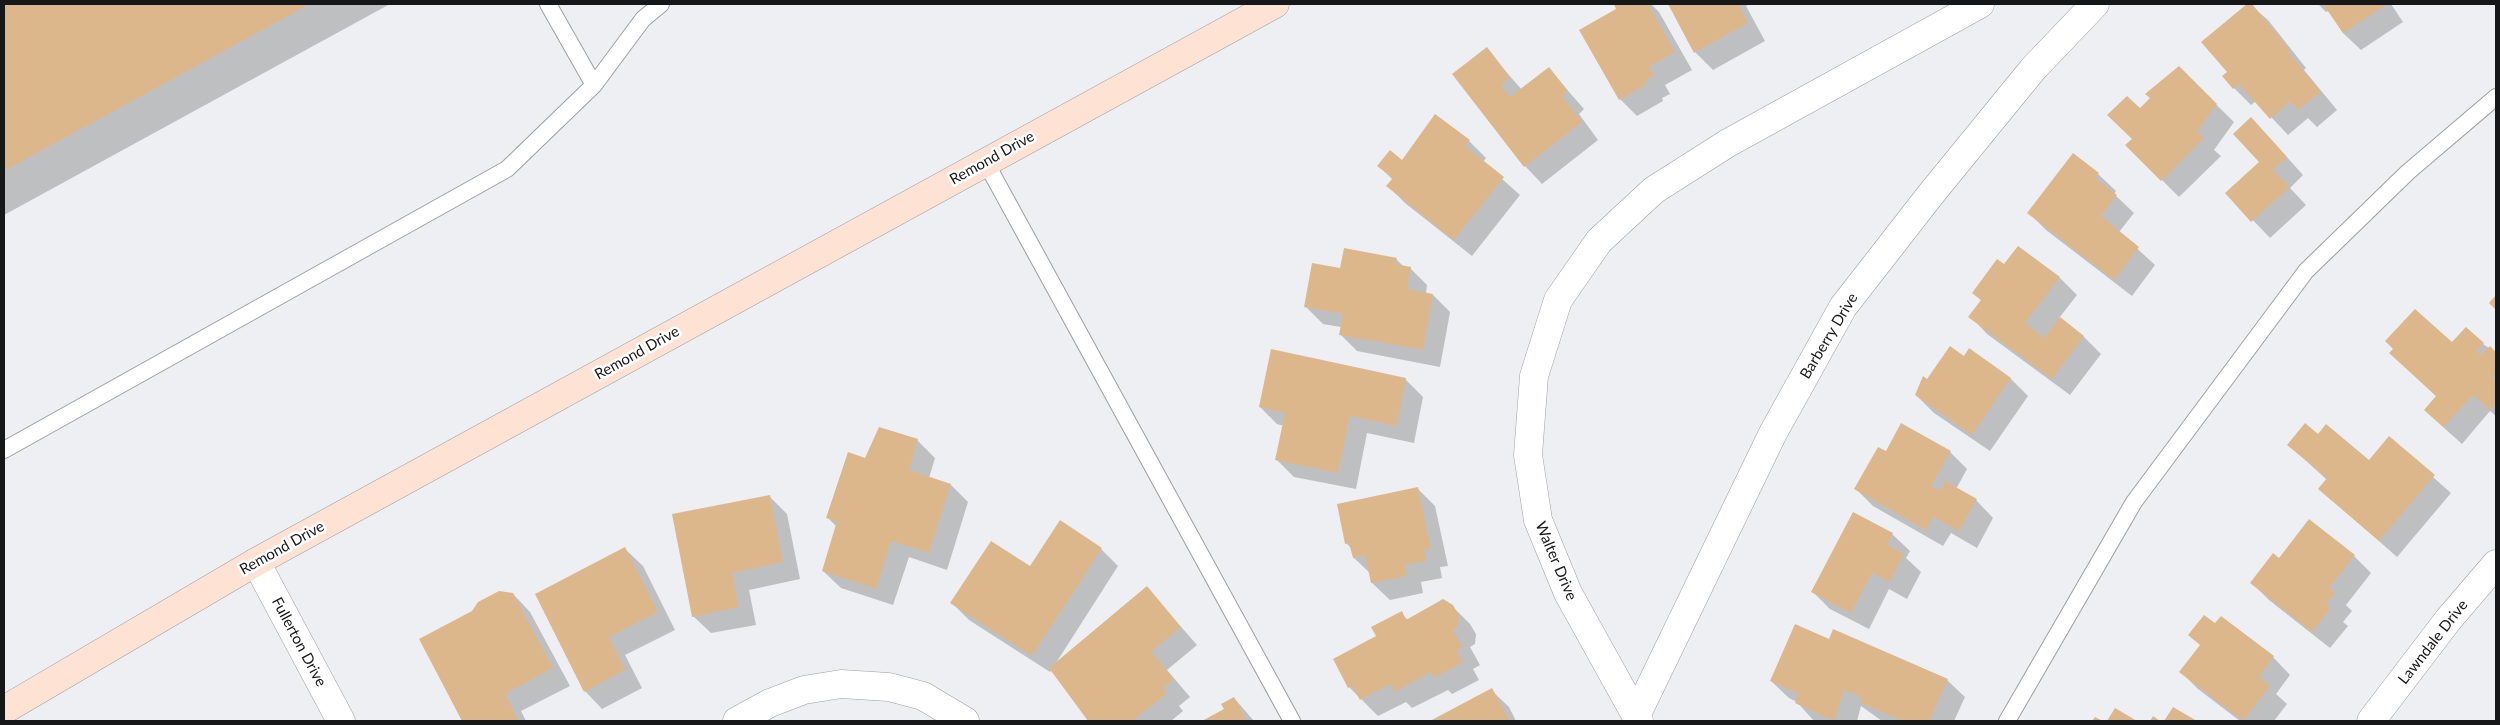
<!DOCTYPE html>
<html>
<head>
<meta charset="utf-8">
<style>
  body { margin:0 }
  #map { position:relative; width:2500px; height:725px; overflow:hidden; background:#eeeff2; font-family:Lato,sans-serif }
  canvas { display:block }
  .frame { position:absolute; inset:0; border:5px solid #161718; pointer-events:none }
</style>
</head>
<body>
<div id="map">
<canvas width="2500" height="725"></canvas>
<div class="frame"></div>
</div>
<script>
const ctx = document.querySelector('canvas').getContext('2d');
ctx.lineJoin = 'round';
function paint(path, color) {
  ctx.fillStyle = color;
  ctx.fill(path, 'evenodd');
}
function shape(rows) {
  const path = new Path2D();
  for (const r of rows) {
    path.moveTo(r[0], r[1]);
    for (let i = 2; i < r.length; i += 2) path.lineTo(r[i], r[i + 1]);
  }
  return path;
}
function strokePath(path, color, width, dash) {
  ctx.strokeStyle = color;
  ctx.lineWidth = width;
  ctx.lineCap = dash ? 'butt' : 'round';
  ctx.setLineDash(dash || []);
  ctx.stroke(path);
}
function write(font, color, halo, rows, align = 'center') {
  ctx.font = font + ' Lato,sans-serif';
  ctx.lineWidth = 5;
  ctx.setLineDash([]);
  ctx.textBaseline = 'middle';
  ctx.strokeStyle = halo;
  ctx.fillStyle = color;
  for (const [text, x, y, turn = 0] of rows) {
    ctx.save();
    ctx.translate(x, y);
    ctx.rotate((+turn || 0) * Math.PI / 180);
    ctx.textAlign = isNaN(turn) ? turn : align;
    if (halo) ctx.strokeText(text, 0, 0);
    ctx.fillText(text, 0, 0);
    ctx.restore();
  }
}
const shadow = shape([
  [4,4,390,4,4,215],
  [1615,4,1651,4,1659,12,1692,70,1665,85,1670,94,1662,98,1663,101,1637,116,1620,99,1618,9],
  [1669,4,1750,4,1746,6,1765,41,1713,70,1695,52],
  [2249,4,2268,20,2306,68,2304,70,2337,110,2317,127,2308,118,2288,135,2256,101,2251,105,2234,88,2228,72,2203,42],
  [2318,4,2391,4,2403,22,2361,50,2343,33,2329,11,2326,12],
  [1486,49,1522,90,1549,69,1584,109,1579,114,1598,140,1542,184,1525,166],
  [2178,67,2234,122,2214,150,2221,156,2179,197,2127,145,2133,139],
  [2268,136,2303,175,2290,188,2306,205,2270,238,2227,193,2261,162],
  [1469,141,1486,158,1483,162,1520,195,1472,256,1405,203,1388,186,1393,180,1379,166,1402,161],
  [2073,155,2098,174,2116,191,2114,194,2134,213,2119,232,2155,265,2132,296,2046,230,2029,213],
  [2018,248,2060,278,2077,295,2059,318,2083,336,2101,354,2070,395,1987,334,1970,316,1982,301,1973,293,2005,266],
  [1396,259,1404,267,1410,268,1427,285,1426,294,1433,295,1450,312,1440,367,1357,351,1340,334,1341,327,1323,324,1305,306,1341,269],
  [2452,344,2483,344,2496,353,2496,416,2490,411,2462,444,2443,427,2437,397,2391,353],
  [1970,350,2011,379,2028,396,1990,451,1934,413,1916,395,1928,381,1965,357],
  [1405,379,1423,397,1414,443,1367,433,1356,489,1294,477,1277,460,1284,426,1277,424,1260,407],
  [880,429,918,441,935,458,929,478,951,485,968,502,947,570,909,557,893,605,841,588,823,571,837,527,828,518,866,460],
  [2318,435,2369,462,2389,438,2451,493,2397,557,2320,489,2327,480,2289,445],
  [1950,452,1967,469,1956,489,1976,500,1993,518,1977,548,1951,533,1943,546,1873,506,1856,489,1886,453],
  [1418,489,1435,506,1448,566,1440,567,1442,578,1421,582,1423,593,1390,600,1372,583,1371,574,1354,558,1352,549,1346,543],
  [769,496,787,514,800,579,749,590,756,625,711,633,693,616],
  [1892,534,1910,551,1906,558,1921,572,1907,599,1889,589,1869,629,1830,609,1813,592],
  [625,549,643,566,675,630,625,655,642,688,602,709,585,691],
  [1101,549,1118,566,1056,663,1147,588,1197,645,1167,670,1190,697,1179,706,1183,711,1171,721,1090,721,1052,669,1050,672,969,620,952,603,1031,567],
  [2354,556,2371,573,2346,605,2352,611,2343,622,2348,626,2330,648,2269,600,2252,583,2279,559],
  [513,594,530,612,570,686,521,711,526,721,463,721,421,640],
  [1452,606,1470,624,1476,634,1475,644,1470,647,1480,665,1473,669,1479,680,1452,694,1448,690,1412,708,1406,702,1378,716,1349,687,1378,636,1401,613,1408,620],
  [2215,625,2273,657,2290,675,2276,694,2287,704,2274,721,2240,721,2198,689,2181,672],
  [1830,641,1947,680,1965,697,1954,721,1882,721,1861,706,1857,721,1814,721,1797,702,1789,698,1771,681],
  [1491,690,1509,707,1516,721,1433,721],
  [1234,698,1254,721,1204,721,1225,710]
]);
const building = shape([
  [4,4,310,4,4,171],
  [1614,4,1648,4,1675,52,1649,67,1654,76,1645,81,1647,84,1619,100,1579,30,1616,9],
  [1668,4,1738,4,1748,23,1694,53],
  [2247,4,2252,4,2290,50,2288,52,2321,92,2298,110,2290,101,2270,119,2239,84,2233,89,2222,76,2227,72,2201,42],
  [2323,4,2388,4,2343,33],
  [1487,47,1510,77,1501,85,1510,97,1549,67,1568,91,1562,96,1582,122,1524,167,1452,74],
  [2179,66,2217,104,2197,132,2204,138,2161,181,2125,145,2132,139,2107,115,2127,96,2140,108,2150,98,2145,94],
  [1435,114,1470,140,1465,146,1504,177,1454,240,1386,186,1393,178,1377,166,1390,150,1402,160],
  [2251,117,2287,157,2273,170,2290,187,2251,222,2225,193,2259,162,2233,134],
  [2073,153,2099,173,2095,178,2117,195,2101,216,2139,247,2114,280,2027,213],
  [2018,246,2060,277,2025,323,2044,338,2060,317,2084,336,2052,379,1968,317,1981,300,1972,293,1997,259,2004,264],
  [1344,248,1397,258,1395,264,1411,267,1407,289,1433,294,1423,350,1339,335,1343,314,1304,307,1312,263,1340,268],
  [2496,295,2496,310,2489,303],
  [2415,309,2452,342,2466,327,2484,343,2476,351,2481,355,2490,346,2496,352,2496,374,2492,378,2496,381,2496,403,2490,410,2473,395,2443,427,2424,410,2436,396,2389,353,2393,349,2385,341],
  [1950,346,1964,356,1969,348,2011,378,1972,435,1915,395,1923,376,1927,379],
  [1271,349,1406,378,1397,426,1350,416,1338,473,1275,460,1285,413,1259,407],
  [1901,423,1951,451,1931,486,1940,491,1945,481,1977,499,1959,531,1933,517,1926,530,1854,489,1878,447,1886,451],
  [2305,423,2318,434,2326,424,2369,460,2389,436,2435,475,2379,541,2318,489,2327,478,2287,445],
  [879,427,918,439,909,470,951,484,929,553,891,541,876,589,822,571,837,521,826,518,848,452,865,458],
  [1418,487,1431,549,1424,550,1426,561,1404,565,1407,576,1371,583,1365,555,1353,558,1349,543,1345,544,1337,504],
  [770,495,783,562,732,573,739,607,692,617,672,514],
  [1853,512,1893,533,1887,545,1904,554,1889,582,1872,573,1851,613,1811,592],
  [2309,519,2355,555,2329,588,2335,593,2326,604,2331,608,2312,632,2250,583,2273,553,2279,558],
  [1060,520,1102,548,1032,656,950,603,991,541,1030,566],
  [625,547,658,612,609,637,625,670,584,692,535,594],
  [1147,586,1181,627,1151,652,1174,679,1163,688,1167,693,1133,721,1088,721,1049,668],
  [499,591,513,593,553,668,505,694,519,721,462,721,419,639,472,611,478,602],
  [1443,599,1453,605,1459,616,1458,627,1453,630,1463,647,1457,651,1463,662,1434,678,1431,672,1394,692,1390,684,1360,700,1352,686,1348,688,1333,659,1376,636,1371,627,1402,611,1406,620],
  [2204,615,2215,623,2221,616,2274,656,2259,677,2270,686,2243,721,2179,672,2200,645,2188,635],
  [1795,624,1829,639,1833,629,1948,679,1929,721,1903,721,1859,702,1862,697,1844,690,1834,721,1795,703,1799,694,1770,681],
  [1492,688,1510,721,1430,721],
  [1234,697,1246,718,1240,721,1202,721,1224,709,1221,704],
  [2173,707,2197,721,2164,721],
  [2115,708,2137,721,2107,721],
  [2153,716,2160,721,2150,721],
  [2095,717,2103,721,2092,721]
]);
const lane = shape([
  [548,4,594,85],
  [985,161,1292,721],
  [4,450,507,169,594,85,643,19,661,4],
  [2007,721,2134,502,2306,271,2408,172,2496,97]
]);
const street = shape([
  [256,562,341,721],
  [1636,716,1773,433,1843,307,1931,194,2033,69,2095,4],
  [737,721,770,703,804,690,841,684,889,687,923,696,965,721],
  [1639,721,1568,593,1538,520,1528,455,1534,376,1558,300,1599,241,1654,190,1728,143,1980,4],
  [2371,721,2448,620,2496,564]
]);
const secondary = shape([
  [4,710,256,562,1275,4]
]);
const streetNames = [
  ["Remond Drive",992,158,-29],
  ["Barberry Drive",1829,336,-59],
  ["Remond Drive",637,353,-29],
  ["Remond Drive",282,548,-29],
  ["Walter Drive",1556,561,67],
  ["Fullerton Drive",299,642,62],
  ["Lawndale Drive",2433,642,-52]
];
paint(shadow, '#0003');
paint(building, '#ddb78c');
strokePath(lane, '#9e9fa1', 18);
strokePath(street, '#9e9fa1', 29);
strokePath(secondary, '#9e9fa1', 29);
strokePath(lane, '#fff', 16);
strokePath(street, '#fff', 28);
strokePath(secondary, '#fee3d4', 28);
write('15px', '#161718', '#fff', streetNames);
</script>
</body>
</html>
